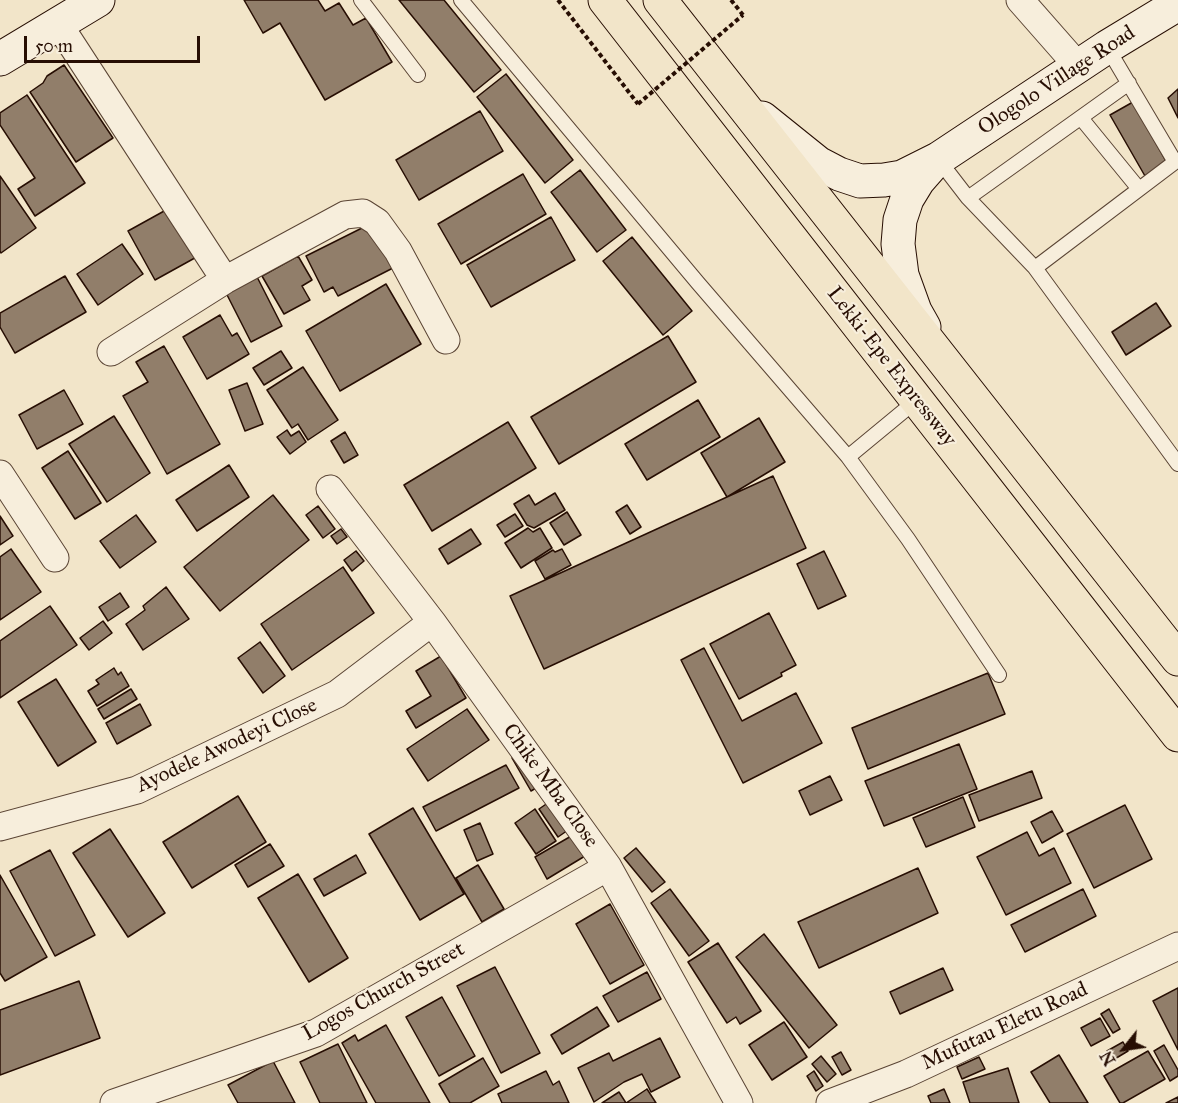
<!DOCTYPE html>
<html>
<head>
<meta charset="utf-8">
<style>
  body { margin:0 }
  #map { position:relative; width:1178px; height:1103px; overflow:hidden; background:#f2e5c9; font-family:"IM FELL Great Primer",serif }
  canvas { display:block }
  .north { position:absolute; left:1094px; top:1019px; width:60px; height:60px; -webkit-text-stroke:4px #f7eedc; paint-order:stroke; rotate:240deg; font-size:16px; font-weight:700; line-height:24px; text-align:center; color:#270e03 }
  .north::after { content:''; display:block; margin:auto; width:21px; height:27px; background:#270e03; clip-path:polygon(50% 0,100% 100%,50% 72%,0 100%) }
  .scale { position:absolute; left:24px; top:36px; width:176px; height:27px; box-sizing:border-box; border:3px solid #270e03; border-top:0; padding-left:8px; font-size:18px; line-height:21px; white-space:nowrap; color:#270e03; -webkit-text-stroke:4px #f7eedc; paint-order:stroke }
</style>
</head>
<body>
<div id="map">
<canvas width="1178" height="1103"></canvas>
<div class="north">N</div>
<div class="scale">50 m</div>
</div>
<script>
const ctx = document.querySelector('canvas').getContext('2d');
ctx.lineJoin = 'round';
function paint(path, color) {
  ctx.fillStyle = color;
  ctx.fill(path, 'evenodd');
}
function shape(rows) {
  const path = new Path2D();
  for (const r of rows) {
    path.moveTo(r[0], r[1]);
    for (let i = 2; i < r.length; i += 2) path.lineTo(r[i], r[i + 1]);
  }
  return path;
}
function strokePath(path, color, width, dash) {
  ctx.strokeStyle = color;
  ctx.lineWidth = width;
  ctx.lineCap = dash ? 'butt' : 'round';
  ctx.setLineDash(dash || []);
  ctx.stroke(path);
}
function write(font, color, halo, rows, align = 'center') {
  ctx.font = font + ' "IM FELL Great Primer",serif';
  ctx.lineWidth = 4.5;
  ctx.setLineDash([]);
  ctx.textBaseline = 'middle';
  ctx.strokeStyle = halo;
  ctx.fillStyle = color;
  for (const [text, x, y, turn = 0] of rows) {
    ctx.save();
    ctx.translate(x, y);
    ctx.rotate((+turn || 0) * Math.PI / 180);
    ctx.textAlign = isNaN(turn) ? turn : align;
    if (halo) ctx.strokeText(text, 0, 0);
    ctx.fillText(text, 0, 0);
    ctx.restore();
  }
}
const building = shape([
  [244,0,318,0,325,11,339,3,353,25,366,18,392,62,325,100,280,23,263,33,244,0],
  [399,0,444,0,501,70,474,92,399,0],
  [64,65,113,138,76,162,30,92,43,83,47,76,64,65],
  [506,74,573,160,545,183,477,97,506,74],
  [1178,89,1178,118,1168,98,1178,89],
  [27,95,85,183,35,216,18,189,35,178,0,125,0,113,27,95],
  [1133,102,1167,163,1145,176,1110,115,1133,102],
  [480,111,503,151,419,200,396,160,480,111],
  [580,170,626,230,597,252,551,192,580,170],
  [523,174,546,214,461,264,438,224,523,174],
  [0,176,36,228,1,253,0,251,0,176],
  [175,205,202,254,155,280,128,231,175,205],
  [551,217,575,260,491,307,467,265,551,217],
  [370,224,393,268,338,296,333,287,324,292,306,256,370,224],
  [632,237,692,311,663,335,603,261,632,237],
  [122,244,143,274,98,305,77,274,122,244],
  [298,256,312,280,302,286,310,300,284,314,262,276,298,256],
  [253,269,282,326,251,342,222,285,253,269],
  [65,276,86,312,15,353,0,327,0,313,65,276],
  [386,284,421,344,340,391,306,331,386,284],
  [1156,303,1171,326,1126,355,1112,332,1156,303],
  [220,315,232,336,237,333,249,354,207,379,183,337,220,315],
  [668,336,696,382,559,464,531,417,668,336],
  [164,346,220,444,167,474,123,396,148,382,136,362,164,346],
  [281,351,292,368,264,385,253,368,281,351],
  [303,367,338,420,308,440,298,424,292,428,267,390,303,367],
  [247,383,263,424,245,431,229,390,247,383],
  [64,390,83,424,37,449,19,415,64,390],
  [698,400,720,437,647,480,625,444,698,400],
  [114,416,150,473,107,502,69,444,114,416],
  [759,418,785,462,727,497,701,453,759,418],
  [508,422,536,468,432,531,404,485,508,422],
  [287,430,291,436,299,431,306,442,290,454,277,437,287,430],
  [345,432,358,455,344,463,331,441,345,432],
  [68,451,101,503,75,519,42,468,68,451],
  [229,465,249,497,197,531,176,500,229,465],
  [773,476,806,548,544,669,510,596,773,476],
  [555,493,565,510,534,528,527,525,514,504,529,495,535,505,555,493],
  [273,495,309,540,220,611,184,567,273,495],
  [627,505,641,527,630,534,616,512,627,505],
  [318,506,335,529,323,538,306,515,318,506],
  [567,512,581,535,564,545,550,523,567,512],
  [515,514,523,526,505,537,497,525,515,514],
  [136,515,156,542,120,568,100,541,136,515],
  [0,516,13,536,0,545,0,516],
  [528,528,533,532,540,528,552,548,521,568,505,543,528,528],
  [341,529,347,537,337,544,331,536,341,529],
  [471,529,481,544,448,564,439,549,471,529],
  [11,549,41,592,0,620,0,557,11,549],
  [562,549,571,565,545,579,535,561,553,550,555,552,562,549],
  [356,551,364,561,352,571,344,560,356,551],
  [824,551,846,596,818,609,797,564,824,551],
  [343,567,374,613,292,670,261,624,343,567],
  [166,587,189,619,143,650,126,624,145,610,143,606,166,587],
  [120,593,129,607,108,621,99,607,120,593],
  [50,606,77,645,0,698,0,641,50,606],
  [769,613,796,665,781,673,782,676,739,699,710,644,769,613],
  [103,621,112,633,89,650,80,638,103,621],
  [260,642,285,676,263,693,238,658,260,642],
  [704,648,742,721,796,693,822,743,743,783,681,660,704,648],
  [441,656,466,698,416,728,406,711,431,696,416,671,441,656],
  [114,668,118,675,121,672,129,686,97,706,88,691,99,684,96,680,114,668],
  [988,673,1005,714,868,769,852,728,988,673],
  [56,679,96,742,58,766,18,702,56,679],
  [131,689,137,699,104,719,98,709,131,689],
  [140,704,151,725,117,744,106,723,140,704],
  [467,709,489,740,428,781,407,749,467,709],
  [959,744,977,789,884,826,865,781,959,744],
  [522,752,541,785,531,791,512,758,522,752],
  [506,765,519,788,436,831,423,807,506,765],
  [1032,771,1042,798,979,821,969,795,1032,771],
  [830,776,842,800,810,815,799,791,830,776],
  [238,796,266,842,192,888,163,842,238,796],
  [963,797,975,827,926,847,913,818,963,797],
  [552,800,571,828,558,837,539,809,552,800],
  [1125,805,1152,859,1094,888,1067,834,1125,805],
  [413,808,464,894,420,920,369,834,413,808],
  [535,809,556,841,536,854,515,823,535,809],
  [1052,811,1063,831,1042,843,1031,822,1052,811],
  [480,823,493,854,477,861,464,830,480,823],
  [110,829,165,913,128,937,73,853,110,829],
  [1027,832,1039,856,1054,848,1071,883,1006,915,977,857,1027,832],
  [573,835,585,856,547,879,535,857,573,835],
  [270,844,284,866,248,887,235,865,270,844],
  [636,848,665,882,652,892,624,858,636,848],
  [50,850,95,935,55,956,10,871,50,850],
  [356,855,366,873,324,896,314,879,356,855],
  [478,865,504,909,482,922,456,878,478,865],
  [918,868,938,913,819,968,798,922,918,868],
  [298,874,348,958,309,982,258,898,298,874],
  [0,875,47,957,5,981,0,973,0,875],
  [670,889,709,941,689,956,651,903,670,889],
  [1083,889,1096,916,1025,952,1011,925,1083,889],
  [610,904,644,965,610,984,576,924,610,904],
  [764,934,837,1025,809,1048,736,957,764,934],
  [718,943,761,1011,740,1024,736,1017,727,1023,688,962,718,943],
  [495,967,540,1053,501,1073,457,986,495,967],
  [943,968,953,990,900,1014,890,992,943,968],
  [647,972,661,999,618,1022,603,996,647,972],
  [79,981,100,1038,0,1075,0,1010,79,981],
  [1178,988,1178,1050,1153,1001,1178,988],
  [442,997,475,1056,439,1076,406,1017,442,997],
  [597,1007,609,1026,562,1054,551,1035,597,1007],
  [1109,1009,1120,1029,1113,1033,1101,1014,1109,1009],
  [1100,1018,1110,1036,1091,1046,1081,1028,1100,1018],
  [784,1022,807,1057,772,1080,749,1045,784,1022],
  [386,1025,430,1103,376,1103,342,1043,355,1035,358,1041,386,1025],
  [660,1038,680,1077,651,1092,642,1074,624,1082,594,1102,578,1068,609,1053,613,1061,660,1038],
  [1123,1042,1128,1051,1113,1060,1107,1051,1123,1042],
  [338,1044,367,1103,320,1103,300,1062,338,1044],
  [1164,1045,1178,1070,1178,1076,1170,1081,1154,1051,1164,1045],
  [1148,1051,1165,1079,1123,1103,1120,1103,1104,1076,1148,1051],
  [841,1052,851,1070,842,1075,832,1057,841,1052],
  [1059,1055,1088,1103,1050,1103,1031,1072,1059,1055],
  [821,1056,836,1074,827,1082,812,1064,821,1056],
  [979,1057,985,1069,962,1079,957,1067,979,1057],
  [483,1058,499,1086,470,1103,450,1103,439,1084,483,1058],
  [273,1061,295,1103,238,1103,228,1085,273,1061],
  [1008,1068,1019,1103,970,1103,963,1082,1008,1068],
  [546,1071,553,1085,559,1081,569,1103,502,1103,498,1094,546,1071],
  [814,1071,823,1086,816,1091,807,1076,814,1071],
  [647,1089,656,1103,602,1103,619,1092,626,1103,647,1089],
  [944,1089,950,1103,931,1103,928,1096,944,1089],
  [1178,1097,1178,1103,1166,1103,1178,1097]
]);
const path = shape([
  [558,0,638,104],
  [731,0,743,15]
]);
const lane = shape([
  [361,0,418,75],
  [461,0,698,283,848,457,908,539,999,675],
  [1081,118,1139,189],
  [938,159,968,198,1035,268,1178,464],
  [968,198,1129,83],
  [1035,268,1175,162,1107,47],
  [848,457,917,400]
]);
const street = shape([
  [1020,0,1078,66],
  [59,25,225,280],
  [111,352,225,280,345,215,363,213,377,222,398,251,446,340],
  [0,474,55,558],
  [330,489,432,622,608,867,739,1103],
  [0,827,137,790,337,694,432,622],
  [114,1103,316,1033,608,867],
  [830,1103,906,1074,1178,946]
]);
const secondary = shape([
  [0,59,98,0],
  [762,118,818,163,839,174,860,181,884,180,902,177,938,159,1107,47,1178,4],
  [924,327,915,311,902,275,898,244,900,220,907,199,918,181,932,165]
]);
const highway = shape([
  [605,0,1178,735],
  [660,0,1178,659]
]);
const pathBridge = shape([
  [638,104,743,15]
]);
const streetNames = [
  ["Ologolo Village Road",1057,81,-33],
  ["Lekki-Epe Expressway",891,367,52],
  ["Ayodele Awodeyi Close",227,746,-25],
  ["Chike Mba Close",550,786,54],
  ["Logos Church Street",384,992,-29],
  ["Mufutau Eletu Road",1005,1027,-25]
];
paint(building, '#917e6a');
strokePath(building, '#270e03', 1.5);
strokePath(lane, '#5a4434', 16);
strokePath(street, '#5a4434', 29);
strokePath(secondary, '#270e03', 35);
strokePath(highway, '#270e03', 35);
strokePath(path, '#270e03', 4, [4.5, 3]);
strokePath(lane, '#f7eedc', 14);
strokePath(street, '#f7eedc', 27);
strokePath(secondary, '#f7eedc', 33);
strokePath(highway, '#f2e5c9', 33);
strokePath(pathBridge, '#270e03', 4, [4.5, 3]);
write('21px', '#270e03', '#f7eedc', streetNames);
</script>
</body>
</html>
